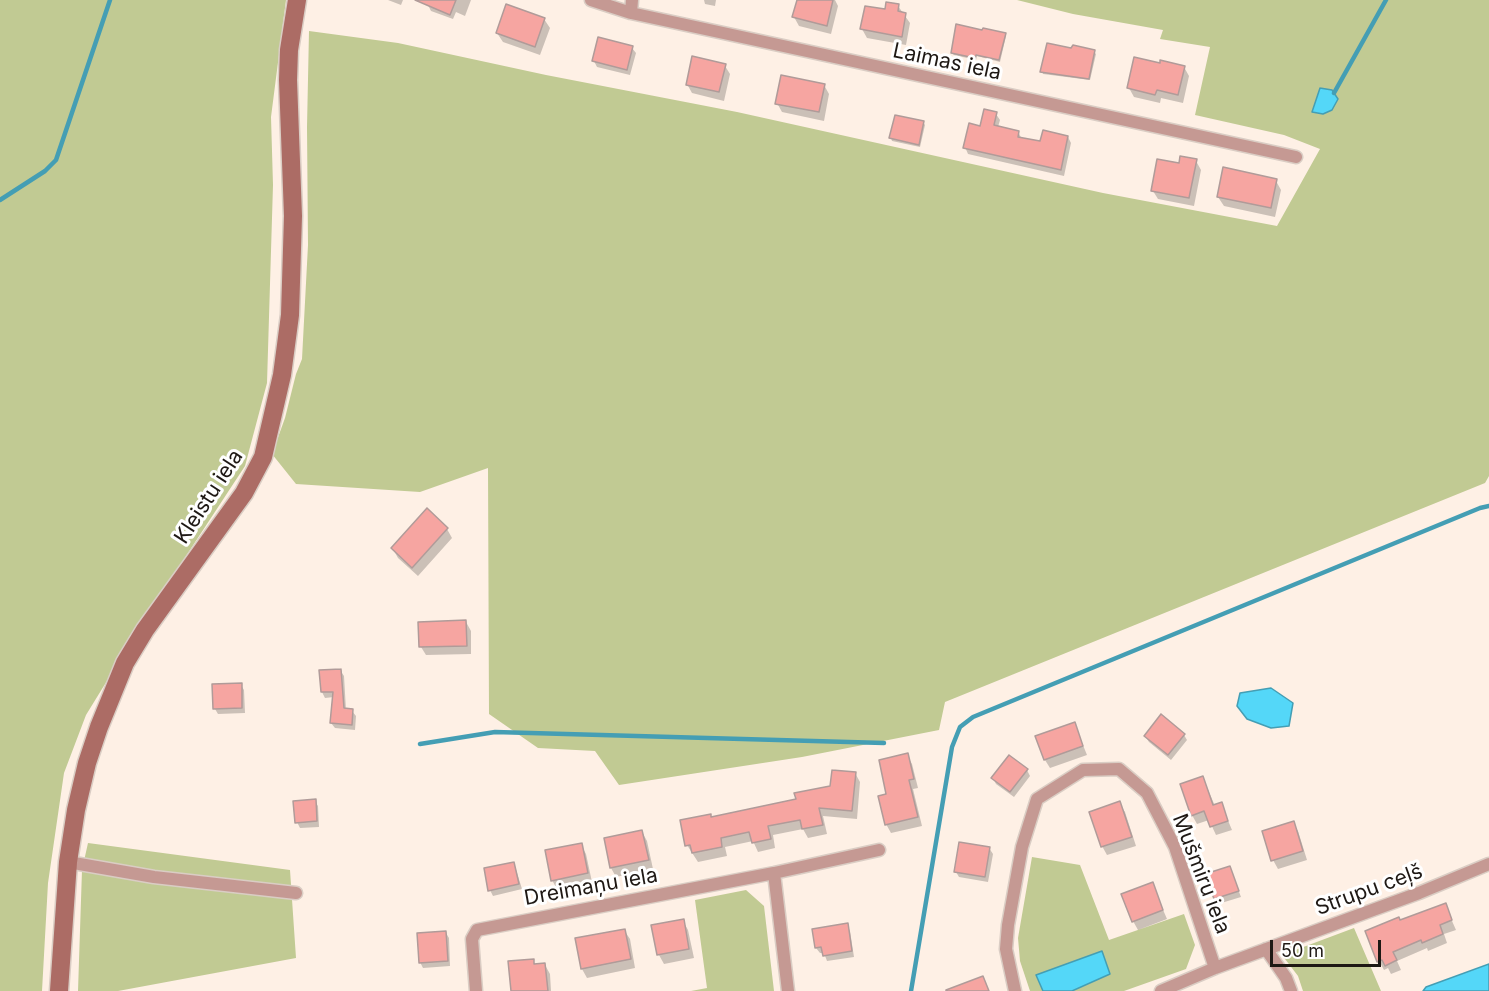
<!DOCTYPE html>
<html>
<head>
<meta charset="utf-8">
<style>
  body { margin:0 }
  #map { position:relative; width:1489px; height:991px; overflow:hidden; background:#fef0e5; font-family:Inter,sans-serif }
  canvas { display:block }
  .scale { position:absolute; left:1270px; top:940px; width:111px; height:27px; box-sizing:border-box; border:3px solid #1e1814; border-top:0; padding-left:8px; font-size:18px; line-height:21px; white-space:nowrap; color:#1e1814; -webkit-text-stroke:4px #fff; paint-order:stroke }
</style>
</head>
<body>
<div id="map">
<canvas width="1489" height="991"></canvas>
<div class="scale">50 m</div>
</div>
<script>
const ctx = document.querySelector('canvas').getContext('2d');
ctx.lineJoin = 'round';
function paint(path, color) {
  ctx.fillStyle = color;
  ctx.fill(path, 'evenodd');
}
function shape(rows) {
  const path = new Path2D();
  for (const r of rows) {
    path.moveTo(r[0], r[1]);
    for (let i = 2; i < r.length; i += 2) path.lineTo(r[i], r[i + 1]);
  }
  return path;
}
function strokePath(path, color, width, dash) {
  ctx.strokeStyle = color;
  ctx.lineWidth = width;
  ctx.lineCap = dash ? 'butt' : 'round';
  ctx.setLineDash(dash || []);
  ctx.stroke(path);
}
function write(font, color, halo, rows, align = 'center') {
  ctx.font = font + ' Inter,sans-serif';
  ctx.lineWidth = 6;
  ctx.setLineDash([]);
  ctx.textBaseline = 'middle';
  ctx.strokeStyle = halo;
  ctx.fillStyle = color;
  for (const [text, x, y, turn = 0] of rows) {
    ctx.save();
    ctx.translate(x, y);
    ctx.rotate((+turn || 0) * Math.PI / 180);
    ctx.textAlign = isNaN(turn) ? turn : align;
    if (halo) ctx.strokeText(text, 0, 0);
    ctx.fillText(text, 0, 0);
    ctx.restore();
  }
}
const green = shape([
  [0,0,286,0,271,117,273,185,267,383,245,466,148,614,86,715,64,773,48,883,42,991,0,991],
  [1017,0,1489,0,1489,476,1485,483,945,702,939,730,802,757,619,785,595,751,538,748,489,714,488,468,420,492,296,484,272,454,285,418,296,374,302,359,308,245,307,127,309,31,398,43,546,75,737,112,1103,193,1277,226,1320,149,1284,135,1195,115,1210,47,1160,39,1163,30,1073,14],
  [88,843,290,870,296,958,118,991,78,991,82,870],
  [1032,857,1080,865,1109,940,1184,914,1195,945,1186,969,1124,991,1030,991,1020,961,1018,938],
  [746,890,764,906,774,991,691,991,707,988,695,900],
  [1354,928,1381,991,1303,991,1298,976,1282,955]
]);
const water = shape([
  [1320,88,1332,90,1338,99,1332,110,1323,114,1312,112,1320,88],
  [1271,688,1293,703,1289,726,1271,728,1247,719,1237,706,1240,693,1271,688],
  [1102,951,1110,974,1072,991,1043,991,1036,975,1102,951],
  [1489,964,1489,991,1423,991,1426,987,1489,964]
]);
const shadow = shape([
  [388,0,403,0,401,5],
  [430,0,471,0,465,16,456,12,453,19,431,11,428,5],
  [704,0,716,0,715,6,705,4],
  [798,0,835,0,838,6,831,34,799,26,794,17],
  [898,6,910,23,906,45,867,38,862,29,886,11],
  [544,19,550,28,540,55,503,42,497,33],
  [1005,34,1006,36,1000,62,977,56,976,60,954,55,952,53],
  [632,48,636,53,630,75,597,67,594,61],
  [1094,52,1096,54,1090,80,1043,74,1042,71],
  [1161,65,1184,67,1189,76,1183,103,1161,98,1160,103,1134,97,1129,88],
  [725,66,730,74,724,101,692,93,687,84],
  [824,85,829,94,824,121,782,112,777,103],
  [996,114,1000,120,998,127,1018,132,1022,139,1042,143,1068,137,1071,143,1064,176,968,154,965,147,981,127],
  [923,122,925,125,920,147,892,141,891,138],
  [1196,161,1201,170,1194,206,1158,199,1153,191,1180,165],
  [1276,181,1281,190,1275,217,1224,206,1218,197],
  [447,529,452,538,418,576,398,558,393,549],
  [466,622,471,631,471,654,426,655,421,647],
  [340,670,344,676,346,710,352,711,356,716,355,730,335,728,331,723,334,697,325,698,322,692,321,672],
  [241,685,244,690,245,713,218,714,215,709],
  [1074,723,1087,755,1050,768,1045,760],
  [1184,735,1187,740,1171,760,1149,742,1145,736],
  [907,755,912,764,918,788,913,789,922,826,891,833,886,824],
  [1027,770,1030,776,1014,797,996,784,993,778],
  [855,773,860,782,857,819,823,816,827,834,808,838,803,829,773,835,775,848,758,852,753,841,725,847,727,856,698,862,687,845,712,818,797,800,832,787],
  [1203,778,1215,806,1221,804,1232,830,1216,835,1209,820,1197,824,1192,815],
  [315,801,318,806,319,827,300,828,297,822],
  [1119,803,1125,812,1136,846,1107,855,1102,846],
  [1293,823,1298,831,1307,860,1278,869,1273,860],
  [642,832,647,841,653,869,616,877,611,868],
  [581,845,586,854,592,882,557,889,552,880],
  [989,848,993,854,988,882,959,877,956,872],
  [514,863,522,889,493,896,490,890],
  [1230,868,1241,897,1218,904,1207,875],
  [1152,884,1167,919,1138,930,1133,921],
  [1445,905,1456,930,1444,934,1447,943,1428,951,1427,948,1397,961,1401,970,1391,974,1388,968,1384,970,1379,961,1399,921],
  [683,921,688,930,694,958,664,964,659,955,653,927],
  [847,925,850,931,854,957,827,961,824,953,820,953,816,948],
  [624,930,630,939,635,968,587,978,582,969],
  [446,933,449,938,450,966,423,968,420,962],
  [533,960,536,966,545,965,550,974,551,991,513,991]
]);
const stream = shape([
  [1334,93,1386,0],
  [0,200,45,171,56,160,110,0],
  [420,744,495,732,884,743],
  [911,991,952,747,960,727,973,717,1480,508,1489,506]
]);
const building = shape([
  [415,0,456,0,450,15,415,0],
  [797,0,833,0,827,26,792,17,797,0],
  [886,2,899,4,898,11,906,13,902,37,860,29,865,6,885,9,886,2],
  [506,4,545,18,535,47,496,33,506,4],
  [956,24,982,30,983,28,1006,33,999,60,976,55,975,58,951,53,956,24],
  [598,37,633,46,627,70,592,61,598,37],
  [1047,43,1071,48,1073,45,1095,50,1089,79,1040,72,1047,43],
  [692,56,726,64,719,92,686,85,692,56],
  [1134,57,1160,63,1160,60,1185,66,1178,95,1157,90,1155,95,1127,88,1134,57],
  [781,75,825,84,819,112,775,104,781,75],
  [984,109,997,112,994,125,1019,131,1018,137,1040,141,1043,130,1068,136,1061,170,963,148,969,123,980,126,984,109],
  [895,115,924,121,919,145,889,138,895,115],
  [1180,156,1197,159,1189,198,1151,191,1157,159,1179,163,1180,156],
  [1223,167,1277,179,1271,208,1217,197,1223,167],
  [427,508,448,528,412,568,391,548,427,508],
  [466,620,467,646,419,647,418,622,466,620],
  [341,669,344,708,353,709,352,725,330,723,333,692,321,692,319,670,341,669],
  [242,683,242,708,213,709,212,684,242,683],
  [1161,714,1185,734,1168,755,1144,736,1161,714],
  [1075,722,1083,746,1044,760,1035,736,1075,722],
  [908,753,914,779,909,780,918,817,885,825,878,796,886,794,879,760,908,753],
  [1009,755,1028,769,1010,792,991,778,1009,755],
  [832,770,856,772,852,811,819,808,823,825,802,829,800,820,768,826,771,839,752,843,749,832,721,838,722,847,692,853,690,845,685,846,680,820,711,814,711,817,796,799,794,793,830,786,832,770],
  [1203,776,1213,805,1222,802,1228,821,1210,827,1204,811,1191,816,1180,784,1203,776],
  [316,799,317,821,295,823,293,801,316,799],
  [1120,801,1132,837,1101,847,1089,812,1120,801],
  [1294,821,1303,851,1271,861,1262,831,1294,821],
  [642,830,649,860,610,868,604,838,642,830],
  [959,842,990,847,985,877,954,872,959,842],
  [582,843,588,873,551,881,545,850,582,843],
  [514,862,519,884,488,891,484,868,514,862],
  [1230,866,1239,891,1214,899,1205,874,1230,866],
  [1153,882,1163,910,1132,922,1121,894,1153,882],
  [1446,903,1452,920,1440,925,1443,934,1422,943,1421,940,1393,952,1397,960,1385,966,1382,960,1377,962,1365,931,1399,917,1400,920,1446,903],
  [684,919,689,949,657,955,651,925,684,919],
  [848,923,852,951,823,956,821,947,815,948,812,929,848,923],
  [625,929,631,959,581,969,575,938,625,929],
  [446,931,448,961,419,963,417,933,446,931],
  [534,959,534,964,545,963,548,991,511,991,508,961,534,959],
  [983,976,989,991,946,991,946,990,983,976]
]);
const street = shape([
  [591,0,631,13,1296,157],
  [631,13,632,0],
  [68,862,154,877,296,893],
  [774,873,788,991],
  [1266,949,1286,978,1291,991],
  [476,991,472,939,477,930,774,873,879,850],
  [1015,991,1006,949,1008,925,1022,847,1037,799,1083,770,1119,769,1147,793,1175,847,1215,968],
  [1161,991,1215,968,1419,893,1489,864]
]);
const secondary = shape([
  [59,991,68,862,76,810,87,763,99,727,125,663,145,630,244,493,263,457,282,375,290,315,293,216,288,80,289,50,297,0]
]);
const streetNames = [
  ["Laimas iela",947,62,12],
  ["Kleistu iela",209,497,-57],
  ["Mušmiru iela",1201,874,69],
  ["Dreimaņu iela",591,887,-10],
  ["Strupu ceļš",1369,890,-20]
];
paint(green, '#c1ca93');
paint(water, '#54d7f8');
strokePath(water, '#449eb4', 1.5);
paint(shadow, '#0003');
strokePath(stream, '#449eb4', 4.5);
paint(building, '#f6a5a1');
strokePath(building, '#b09b99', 1.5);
strokePath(street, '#dacdc4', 15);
strokePath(secondary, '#dacdc4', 21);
strokePath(street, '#c59993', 12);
strokePath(secondary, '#ac6c65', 18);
write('21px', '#1e1814', '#fff', streetNames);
</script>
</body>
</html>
